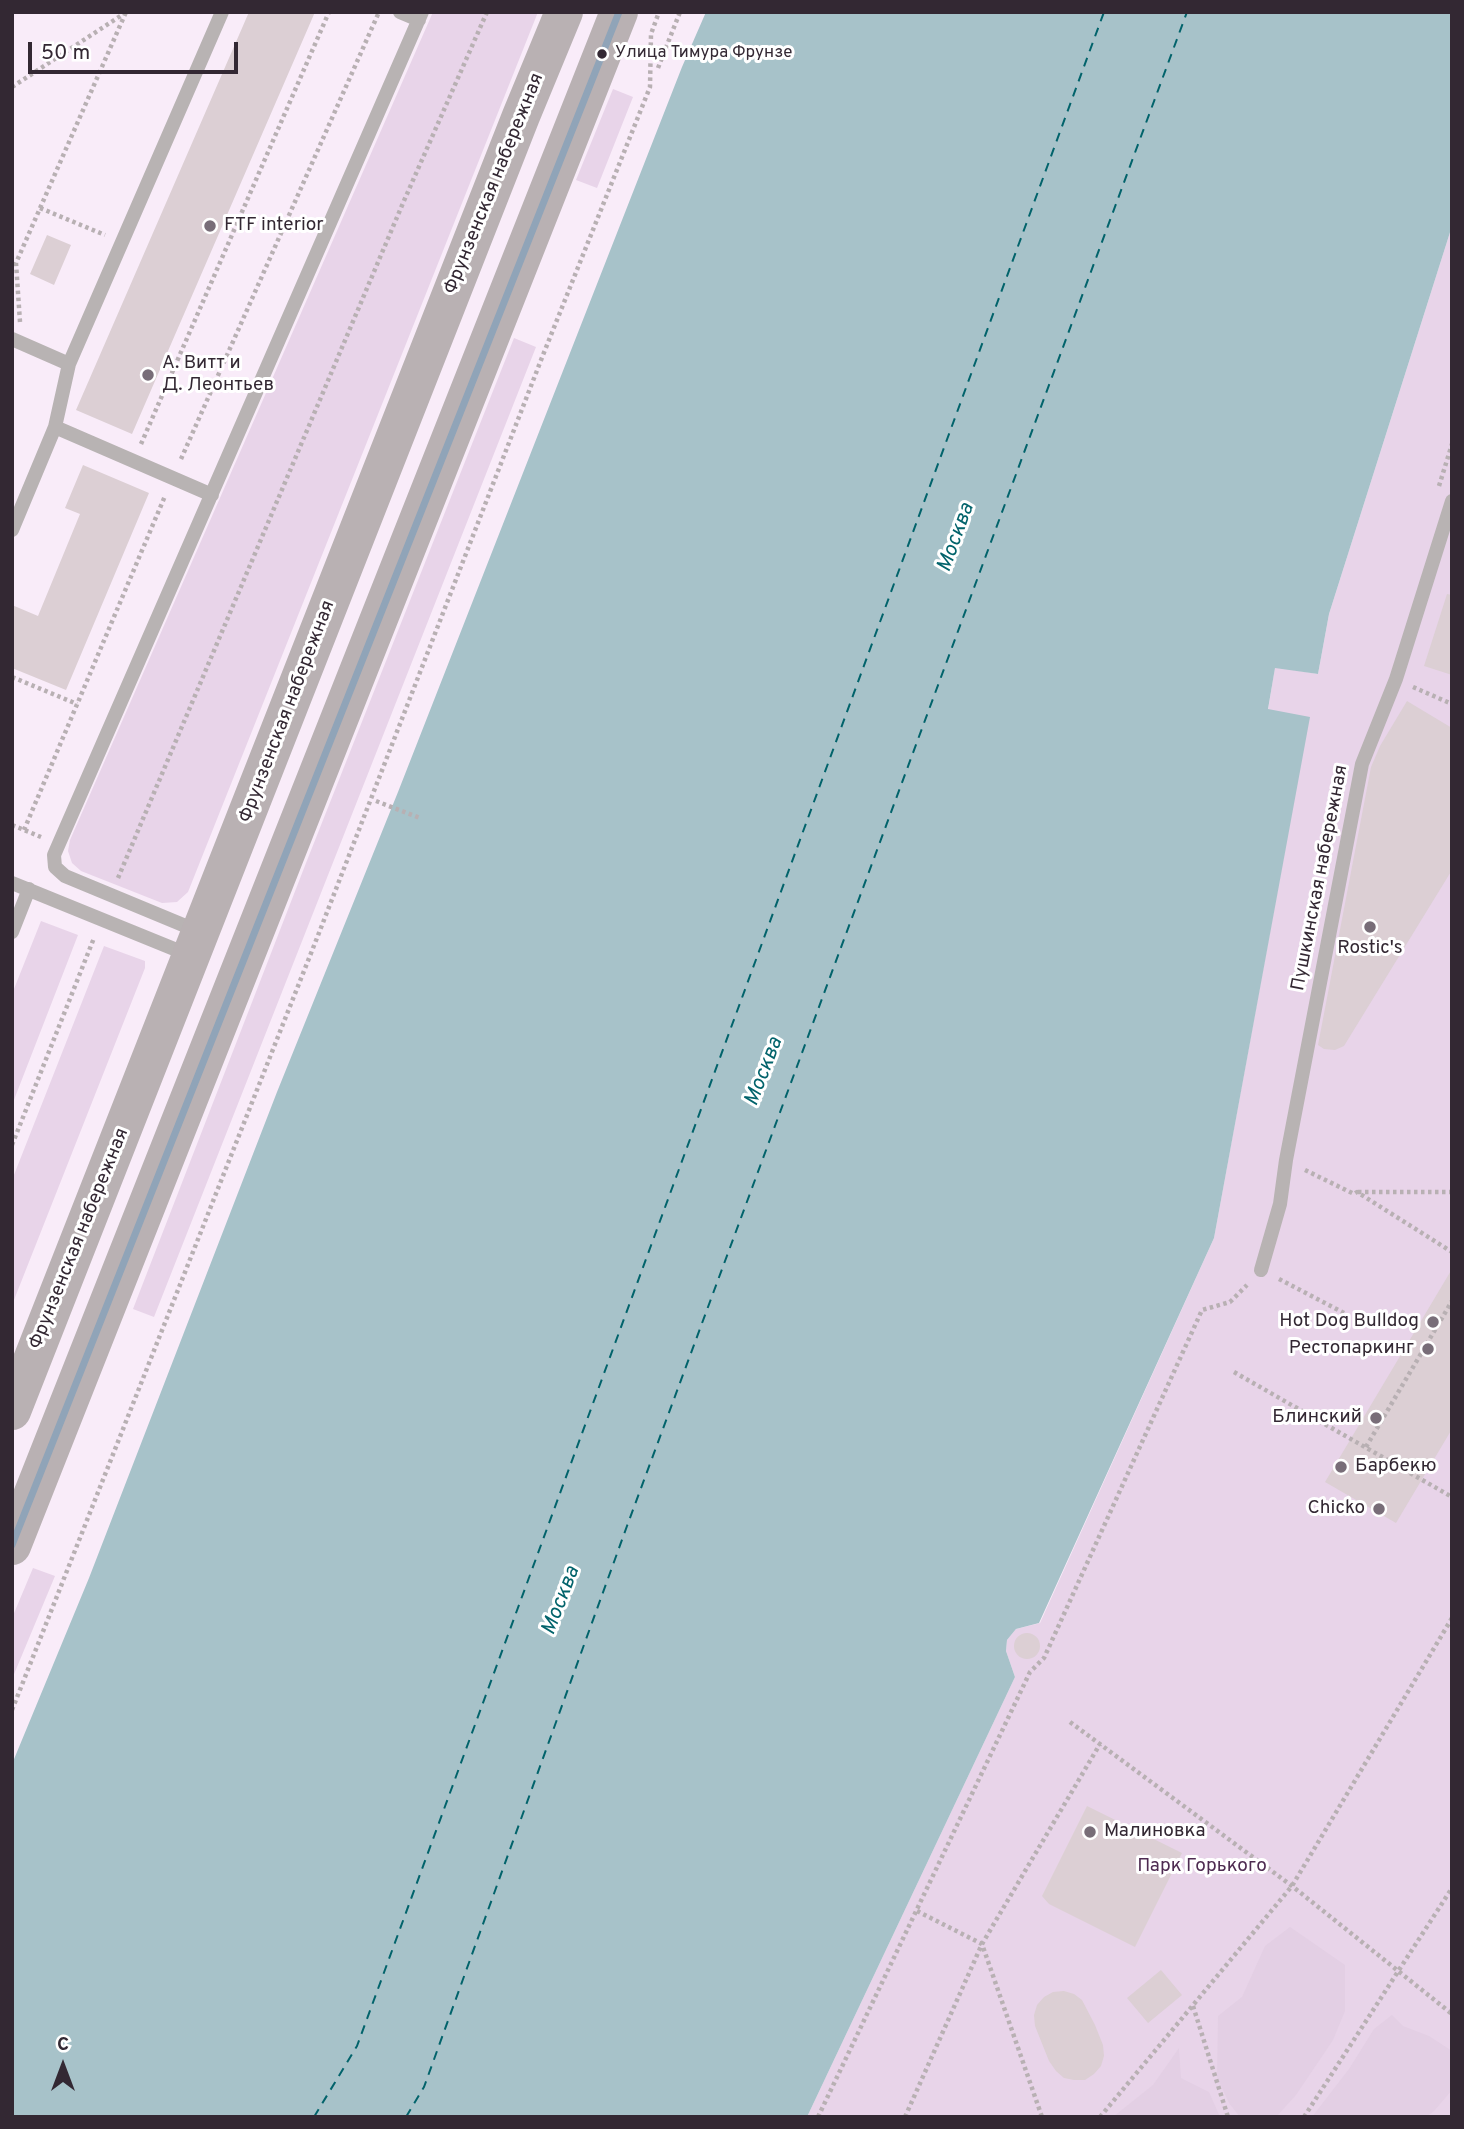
<!DOCTYPE html>
<html>
<head>
<meta charset="utf-8">
<style>
  body { margin:0 }
  #map { position:relative; width:1464px; height:2129px; overflow:hidden; background:#f9ecf9; font-family:Overpass,sans-serif }
  canvas { display:block }
  .frame { position:absolute; inset:0; border:14px solid #332833; pointer-events:none }
  .north { position:absolute; left:28px; top:2031px; width:70px; height:70px; -webkit-text-stroke:5px #fff; paint-order:stroke; rotate:0deg; font-size:19px; font-weight:700; line-height:28px; text-align:center; color:#332833 }
  .north::after { content:''; display:block; margin:auto; width:24px; height:32px; background:#332833; clip-path:polygon(50% 0,100% 100%,50% 72%,0 100%) }
  .scale { position:absolute; left:28px; top:42px; width:210px; height:32px; box-sizing:border-box; border:4px solid #332833; border-top:0; padding-left:9px; font-size:21px; line-height:24px; white-space:nowrap; color:#332833; -webkit-text-stroke:5px #fff; paint-order:stroke }
</style>
</head>
<body>
<div id="map">
<canvas width="1464" height="2129"></canvas>
<div class="frame"></div>
<div class="north">С</div>
<div class="scale">50 m</div>
</div>
<script>
const ctx = document.querySelector('canvas').getContext('2d');
ctx.lineJoin = 'round';
function paint(path, color) {
  ctx.fillStyle = color;
  ctx.fill(path, 'evenodd');
}
function shape(rows) {
  const path = new Path2D();
  for (const r of rows) {
    if (r.length === 3) {
      path.moveTo(r[0] + r[2], r[1]);
      path.arc(r[0], r[1], r[2], 0, 2 * Math.PI);
      continue;
    }
    path.moveTo(r[0], r[1]);
    for (let i = 2; i < r.length; i += 2) path.lineTo(r[i], r[i + 1]);
  }
  return path;
}
function strokePath(path, color, width, dash) {
  ctx.strokeStyle = color;
  ctx.lineWidth = width;
  ctx.lineCap = dash ? 'butt' : 'round';
  ctx.setLineDash(dash || []);
  ctx.stroke(path);
}
function write(font, color, halo, rows, align = 'center') {
  ctx.font = font + ' Overpass,sans-serif';
  ctx.lineWidth = 6;
  ctx.setLineDash([]);
  ctx.textBaseline = 'middle';
  ctx.strokeStyle = halo;
  ctx.fillStyle = color;
  for (const [text, x, y, turn = 0] of rows) {
    ctx.save();
    ctx.translate(x, y);
    ctx.rotate((+turn || 0) * Math.PI / 180);
    ctx.textAlign = isNaN(turn) ? turn : align;
    if (halo) ctx.strokeText(text, 0, 0);
    ctx.fillText(text, 0, 0);
    ctx.restore();
  }
}
const green = shape([
  [433,12,538,12,188,892,177,902,162,903,81,871,72,863,68,851,70,840],
  [613,89,633,97,597,188,576,180],
  [1452,226,1452,2117,807,2117,1015,1677,1006,1651,1007,1640,1016,1629,1040,1623,1214,1238,1309,718,1268,710,1275,667,1318,674,1329,614],
  [514,338,536,347,154,1317,133,1309,306,863],
  [41,921,78,935,12,1105,12,994],
  [104,946,145,961,145,968,12,1305,12,1180],
  [33,1568,55,1576,12,1679,12,1618]
]);
const forest = shape([
  [1290,1927,1345,1965,1345,2011,1333,2040,1296,2095,1276,2117,1240,2117,1229,2103,1217,2077,1218,2016,1242,1997,1265,1946],
  [1392,2015,1403,2026,1429,2036,1452,2051,1452,2090,1434,2111,1426,2117,1312,2117,1349,2069,1374,2029],
  [1179,2048,1181,2078,1209,2092,1220,2117,1113,2117,1153,2085]
]);
const water = shape([
  [706,12,1452,12,1452,226,1329,614,1318,674,1275,668,1268,709,1310,717,1214,1238,1039,1623,1016,1629,1007,1640,1006,1651,1015,1677,807,2117,12,2117,12,1764,89,1578,277,1092,398,792,682,67]
]);
const ferry = shape([
  [314,2117,357,2046,1104,12],
  [406,2117,424,2087,627,1526,1187,12]
]);
const building = shape([
  [249,12,315,12,132,434,76,410],
  [47,235,71,245,54,285,30,274],
  [83,465,149,493,66,690,12,668,12,605,38,616,80,514,65,508],
  [1447,594,1452,595,1452,675,1424,666],
  [1407,701,1452,728,1452,870,1344,1046,1335,1050,1324,1049,1318,1045,1371,767,1380,746],
  [1452,1269,1452,1429,1396,1523,1325,1482],
  [1027,1646,13],
  [1087,1806,1182,1853,1135,1947,1049,1904,1042,1896],
  [1161,1970,1182,1995,1148,2023,1127,1998],
  [1064,1991,1074,1994,1082,2000,1095,2025,1103,2045,1104,2056,1101,2066,1094,2074,1085,2080,1074,2080,1064,2078,1056,2071,1049,2061,1035,2026,1034,2015,1037,2005,1044,1997,1053,1992]
]);
const path = shape([
  [658,68,680,12],
  [12,87,125,13],
  [40,208,105,235],
  [20,322,16,263,126,12],
  [141,444,329,12],
  [181,459,379,12],
  [1439,486,1452,444],
  [12,677,77,704],
  [1413,687,1452,704],
  [376,801,420,818],
  [12,825,41,837],
  [24,830,165,496],
  [118,878,403,203,487,12],
  [12,1145,94,938],
  [1305,1170,1354,1194,1357,1192,1452,1252],
  [1358,1192,1452,1192],
  [1279,1279,1344,1313],
  [1234,1372,1452,1497],
  [1366,1447,1452,1301],
  [12,1710,317,938,543,355,650,87,651,34,659,12],
  [1070,1722,1292,1886,1452,2014],
  [917,1911,982,1944,1042,2117],
  [1193,2006,1228,2117],
  [818,2117,1030,1672,1044,1658,1202,1310,1230,1302,1247,1285],
  [905,2117,982,1944,1100,1744],
  [1100,2117,1292,1886,1452,1618],
  [1304,2117,1452,1888]
]);
const service = shape([
  [400,12,419,20],
  [12,339,69,364],
  [55,427,212,495],
  [12,530,55,427,69,364,222,12],
  [12,883,189,955],
  [12,932,29,889],
  [200,932,65,876,55,867,54,855,422,12],
  [1261,1270,1280,1204,1286,1160,1362,764,1396,679,1452,501]
]);
const secondary = shape([
  [12,1411,521,116,564,12],
  [12,1546,619,12]
]);
const bus1 = shape([
  [12,1545,619,12]
]);
const markers = [
  [602,54,6,"#332833"],
  [210,226,7,"#786d78"],
  [148,375,7,"#786d78"],
  [1370,927,7,"#786d78"],
  [1433,1322,7,"#786d78"],
  [1428,1349,7,"#786d78"],
  [1376,1418,7,"#786d78"],
  [1341,1467,7,"#786d78"],
  [1379,1509,7,"#786d78"],
  [1090,1832,7,"#786d78"]
];
const busNames = [
  ["Улица Тимура Фрунзе",615,54]
];
const streetNames = [
  ["Фрунзенская набережная",495,184,-68],
  ["Фрунзенская набережная",288,712,-69],
  ["Пушкинская набережная",1321,878,-79],
  ["Фрунзенская набережная",80,1239,-68]
];
const poiNames = [
  ["FTF interior",224,226],
  ["А. Витт и",162,364],
  ["Д. Леонтьев",162,386],
  ["Rostic's",1370,949,"center"],
  ["Hot Dog Bulldog",1419,1322,"right"],
  ["Рестопаркинг",1414,1349,"right"],
  ["Блинский",1362,1418,"right"],
  ["Барбекю",1355,1467],
  ["Chicko",1365,1509,"right"],
  ["Малиновка",1104,1832]
];
const parkNames = [
  ["Парк Горького",1202,1867]
];
const waterNames = [
  ["Москва",957,538,-70],
  ["Москва",765,1072,-69],
  ["Москва",562,1601,-69]
];
paint(green, '#e8d4e9');
paint(forest, '#e3cfe4');
paint(water, '#a7c2c9');
strokePath(ferry, '#02636b', 2, [9, 7]);
paint(building, '#dccfd4');
strokePath(path, '#b8b0b3', 4.5, [3.5, 3.5]);
strokePath(service, '#b8b3b3', 14);
strokePath(secondary, '#b9b1b3', 38);
strokePath(bus1, '#90a4b8', 7);
for (const [x, y, r, color] of markers) {
  const dot = new Path2D();
  dot.arc(x, y, r, 0, 2 * Math.PI);
  ctx.fillStyle = color;
  ctx.fill(dot);
  strokePath(dot, '#fff', 2.5);
}
write('17px', '#332833', '#fff', busNames, 'left');
write('19px', '#332833', '#fff', streetNames);
write('19px', '#332833', '#fff', poiNames, 'left');
write('19px', '#4e2b51', '#fff', parkNames);
write('italic 21px', '#02636b', '#fff', waterNames);
</script>
</body>
</html>
